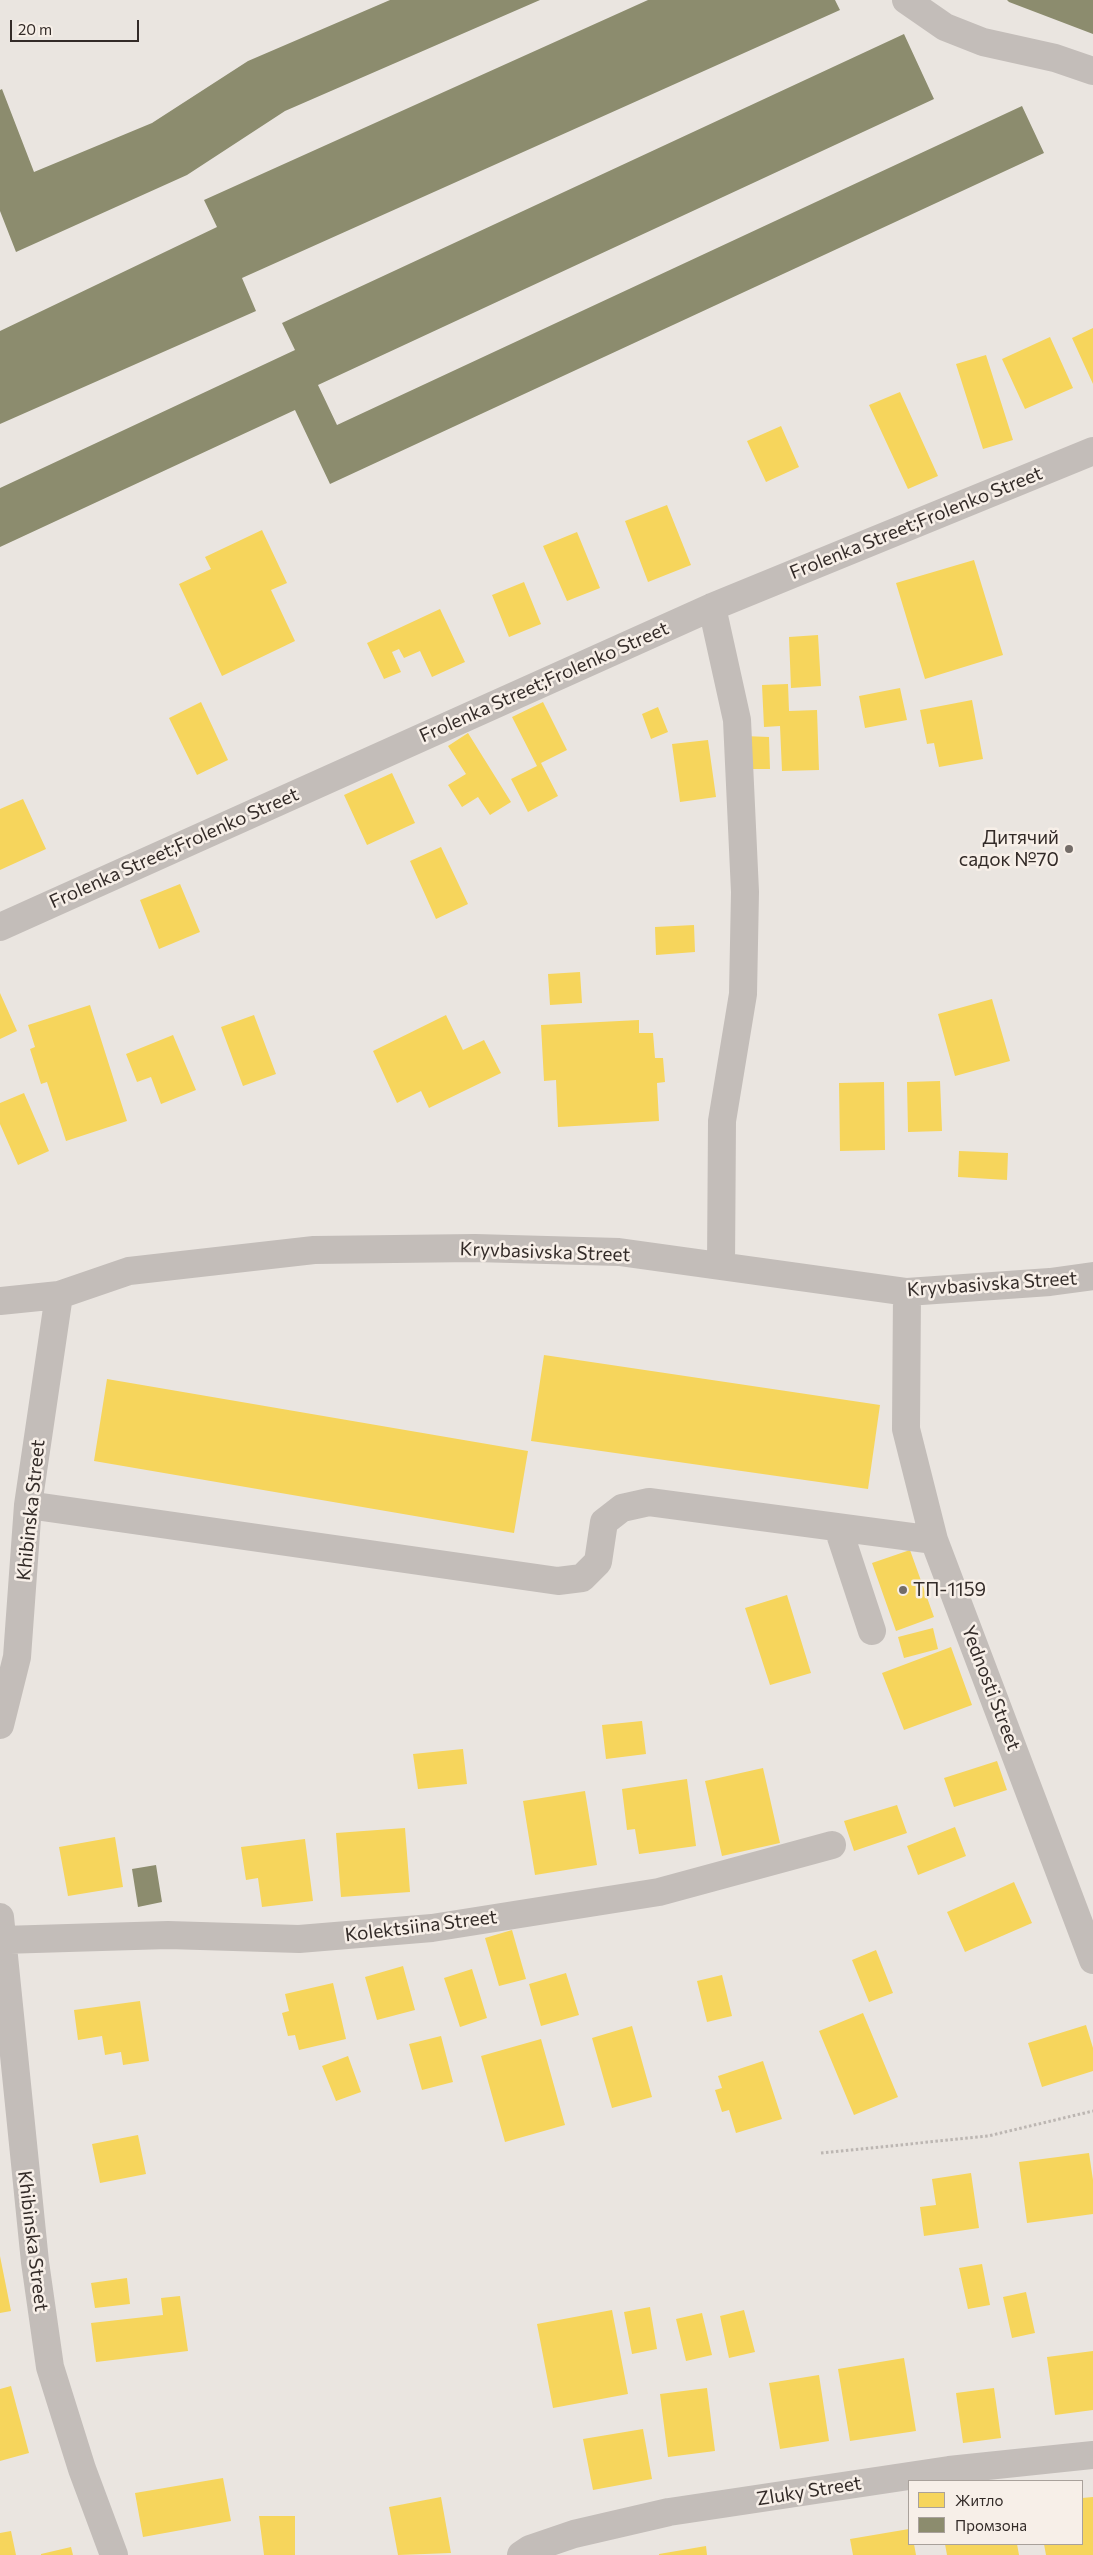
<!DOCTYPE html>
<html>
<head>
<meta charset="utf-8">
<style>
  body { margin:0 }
  #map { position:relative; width:1093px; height:2555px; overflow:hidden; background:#eae5e0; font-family:Commissioner,sans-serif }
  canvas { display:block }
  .legend { position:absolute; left:908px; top:2480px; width:175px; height:65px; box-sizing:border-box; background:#f7efe8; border:1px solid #a9a19b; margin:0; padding:6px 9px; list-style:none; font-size:15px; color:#332b28 }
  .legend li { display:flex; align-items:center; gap:10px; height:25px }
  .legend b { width:25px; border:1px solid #a9a19b }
  .scale { position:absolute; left:10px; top:20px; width:129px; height:22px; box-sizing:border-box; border:2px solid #332b28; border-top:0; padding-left:6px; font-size:15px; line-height:18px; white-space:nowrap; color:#332b28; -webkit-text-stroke:4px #f7efe8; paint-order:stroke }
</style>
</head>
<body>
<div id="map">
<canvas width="1093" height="2555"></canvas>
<ul class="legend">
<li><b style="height:14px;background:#f6d55c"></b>Житло</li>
<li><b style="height:14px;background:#8c8c6e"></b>Промзона</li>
</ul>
<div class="scale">20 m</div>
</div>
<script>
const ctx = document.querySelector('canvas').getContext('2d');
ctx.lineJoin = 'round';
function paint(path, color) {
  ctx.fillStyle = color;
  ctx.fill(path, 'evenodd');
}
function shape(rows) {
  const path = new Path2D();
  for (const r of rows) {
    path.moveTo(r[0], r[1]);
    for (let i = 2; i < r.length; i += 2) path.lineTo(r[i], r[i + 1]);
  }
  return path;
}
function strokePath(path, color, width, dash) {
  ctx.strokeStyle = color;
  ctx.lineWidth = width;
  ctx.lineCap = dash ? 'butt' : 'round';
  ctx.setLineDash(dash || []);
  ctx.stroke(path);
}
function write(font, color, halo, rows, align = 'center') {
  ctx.font = font + ' Commissioner,sans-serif';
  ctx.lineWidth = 5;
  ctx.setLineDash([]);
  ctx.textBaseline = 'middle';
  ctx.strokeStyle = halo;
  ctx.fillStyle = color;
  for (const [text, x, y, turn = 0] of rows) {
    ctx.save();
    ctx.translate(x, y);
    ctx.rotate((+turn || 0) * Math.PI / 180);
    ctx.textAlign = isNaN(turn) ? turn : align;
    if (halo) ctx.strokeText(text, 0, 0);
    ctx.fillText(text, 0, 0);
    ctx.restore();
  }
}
const homes = shape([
  [1093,328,1093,384,1072,338],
  [1050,337,1073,388,1025,409,1002,359],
  [986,355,1013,440,983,449,956,364],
  [900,392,938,476,908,489,869,405],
  [781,426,799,467,766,482,747,441],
  [667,505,691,565,648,582,625,521],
  [262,530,287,583,271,590,295,641,222,676,179,584,211,569,205,557],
  [577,532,600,588,567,601,543,546],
  [974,560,1003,655,925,679,896,583],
  [524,582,541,624,509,637,492,595],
  [440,609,465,662,432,677,420,651,404,658,399,649,392,652,401,672,384,679,367,643],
  [818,635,821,686,791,688,789,637],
  [788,684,789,711,817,710,819,770,782,771,780,726,764,727,762,685],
  [900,688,907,720,865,728,859,696],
  [972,700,983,759,939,767,934,743,927,744,920,710],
  [201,702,228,760,197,775,169,718],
  [543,702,567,750,541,763,558,796,528,812,511,779,537,766,512,717],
  [658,707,668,732,651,739,642,714],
  [468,733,511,802,490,815,478,797,462,807,448,785,466,774,448,746],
  [744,736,769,737,770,769,744,769],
  [708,740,716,797,680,802,672,744],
  [392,773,415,823,367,845,344,795],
  [23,799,46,849,0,870,0,809],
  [441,847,468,904,436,919,410,861],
  [180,884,200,932,159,949,140,900],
  [694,925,695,952,656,955,655,927],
  [580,972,582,1003,550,1005,548,974],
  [0,993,17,1031,0,1039],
  [992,999,1010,1061,955,1076,938,1014],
  [90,1005,127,1121,66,1141,47,1082,41,1084,30,1049,35,1047,28,1025],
  [254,1015,276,1074,243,1086,221,1027],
  [446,1015,463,1050,484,1040,501,1073,429,1108,421,1091,397,1103,373,1051],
  [639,1020,639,1033,653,1033,655,1058,663,1058,665,1082,657,1083,659,1121,558,1127,556,1080,544,1081,541,1025],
  [173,1035,196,1090,161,1104,151,1077,137,1082,126,1054],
  [940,1081,942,1131,908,1132,907,1082],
  [884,1082,885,1150,840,1151,839,1083],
  [24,1093,49,1151,18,1165,0,1124,0,1103],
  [959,1151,1008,1153,1007,1180,958,1177],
  [544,1355,880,1405,868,1489,531,1441],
  [107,1379,528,1451,514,1533,94,1461],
  [910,1550,934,1617,896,1631,872,1563],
  [787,1595,811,1673,770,1685,745,1608],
  [933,1628,938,1649,904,1658,898,1637],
  [951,1647,972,1705,904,1730,882,1673],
  [642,1721,646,1754,606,1759,602,1725],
  [463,1749,467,1784,418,1789,413,1754],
  [997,1761,1007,1790,954,1807,944,1778],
  [763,1768,780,1843,722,1856,705,1781],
  [687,1779,696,1846,639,1854,635,1829,627,1830,622,1789],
  [585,1791,597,1865,535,1875,523,1801],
  [897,1805,907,1833,854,1851,844,1821],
  [955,1827,966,1856,918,1875,907,1846],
  [405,1828,410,1892,341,1897,336,1833],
  [115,1837,123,1887,68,1896,59,1847],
  [305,1839,313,1901,262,1907,258,1878,246,1880,241,1847],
  [1014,1882,1032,1923,965,1952,947,1912],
  [512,1930,526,1979,499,1986,485,1938],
  [876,1950,893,1993,869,2002,852,1960],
  [403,1966,415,2010,377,2020,365,1977],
  [472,1969,487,2018,460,2027,444,1978],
  [566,1973,579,2015,541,2026,529,1984],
  [722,1975,732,2016,707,2022,697,1981],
  [333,1983,346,2039,299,2050,295,2035,288,2036,282,2013,289,2011,285,1994],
  [140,2001,149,2061,123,2065,121,2052,105,2055,102,2036,78,2040,74,2010],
  [863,2013,898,2097,854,2115,819,2031],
  [1086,2025,1093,2048,1093,2071,1042,2087,1028,2043],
  [632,2026,652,2097,612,2108,592,2038],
  [441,2036,453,2082,422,2090,409,2044],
  [541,2039,565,2125,505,2142,481,2056],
  [348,2056,361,2092,336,2101,322,2066],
  [763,2061,782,2119,736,2133,729,2110,722,2112,715,2090,722,2088,718,2076],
  [138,2135,146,2174,100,2183,92,2144],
  [1089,2153,1093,2180,1093,2214,1027,2223,1019,2162],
  [971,2173,979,2228,924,2236,920,2207,936,2205,932,2179],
  [0,2256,11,2311,0,2313],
  [982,2264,990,2305,968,2309,959,2268],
  [127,2278,130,2304,95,2308,91,2283],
  [1026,2292,1035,2333,1012,2338,1003,2297],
  [180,2296,188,2351,96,2362,91,2323,163,2315,161,2298],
  [650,2307,657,2349,632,2354,624,2312],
  [612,2310,628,2394,553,2408,537,2324],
  [744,2310,755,2352,729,2358,720,2316],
  [702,2313,712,2355,686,2361,676,2319],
  [1093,2351,1093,2410,1055,2415,1047,2357],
  [904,2358,916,2431,850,2441,838,2369],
  [819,2375,829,2441,780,2449,769,2383],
  [11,2386,29,2453,0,2461,0,2389],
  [707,2388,715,2451,668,2457,660,2394],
  [994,2388,1001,2438,963,2443,956,2393],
  [643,2429,652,2479,593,2490,583,2439],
  [223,2478,231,2521,143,2537,135,2493],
  [441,2497,451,2553,398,2555,389,2507],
  [1093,2497,1093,2555,1046,2555,1044,2544,1082,2544,1082,2498],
  [259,2516,295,2516,295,2555,264,2555],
  [909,2529,909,2544,914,2544,916,2555,853,2555,850,2539],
  [11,2531,16,2555,0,2555,0,2533],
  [945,2544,1017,2544,1019,2555,947,2555],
  [706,2546,707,2555,659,2555,659,2554],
  [71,2547,73,2555,41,2555,41,2554]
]);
const industry = shape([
  [390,0,540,0,285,111,187,175,16,252,0,211,0,90,2,89,34,172,152,123,248,61],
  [648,0,835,0,840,10,242,278,256,311,0,424,0,331,217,227,204,200],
  [1007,0,1093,0,1093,34,1009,2],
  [904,34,934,99,318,385,337,425,1022,106,1044,153,330,484,295,410,0,547,0,488,295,350,282,323],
  [156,1865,162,1902,138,1907,132,1869]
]);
const path = shape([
  [821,2153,988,2136,1093,2111]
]);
const minor = shape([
  [906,0,945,27,983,42,1055,58,1093,71],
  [712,607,737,720,745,892,743,994,722,1121,721,1266],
  [0,927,712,607,1093,451],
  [907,1292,906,1429,934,1540,1093,1960],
  [0,1301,59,1295,129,1271,314,1250,475,1248,619,1252,907,1292,1050,1282,1093,1276],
  [28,1505,558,1581,582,1578,598,1562,604,1522,622,1508,649,1502,934,1540],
  [838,1528,872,1631],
  [0,1725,17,1657,28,1505,59,1295],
  [0,1917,35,2262,50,2367,82,2469,114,2555],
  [2,1940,168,1935,299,1939,432,1928,659,1892,832,1845],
  [521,2555,530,2549,574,2534,669,2512,949,2470,1093,2455]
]);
const markers = [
  [1069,849,5,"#736c68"],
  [903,1590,5,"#736c68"]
];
const streetNames = [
  ["Frolenka Street;Frolenko Street",916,523,-22],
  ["Frolenka Street;Frolenko Street",544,682,-24],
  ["Frolenka Street;Frolenko Street",174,848,-24],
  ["Kryvbasivska Street",545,1252,2],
  ["Kryvbasivska Street",992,1284,-4],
  ["Khibinska Street",31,1510,-84],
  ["Yednosti Street",991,1688,69],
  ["Kolektsiina Street",421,1926,-7],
  ["Khibinska Street",33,2241,83],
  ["Zluky Street",809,2491,-9]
];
const poiNames = [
  ["Дитячий",1059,838],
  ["садок №70",1059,860],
  ["ТП-1159",913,1590,"left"]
];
paint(homes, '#f6d55c');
paint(industry, '#8c8c6e');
strokePath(path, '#bcb6b2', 3, [2.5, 2.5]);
strokePath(minor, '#c3bdb9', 28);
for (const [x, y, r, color] of markers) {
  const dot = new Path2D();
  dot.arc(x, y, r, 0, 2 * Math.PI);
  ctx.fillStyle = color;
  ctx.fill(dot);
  strokePath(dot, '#f7efe8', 2);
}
write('19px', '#332b28', '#f7efe8', streetNames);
write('19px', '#332b28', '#f7efe8', poiNames, 'right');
</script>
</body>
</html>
